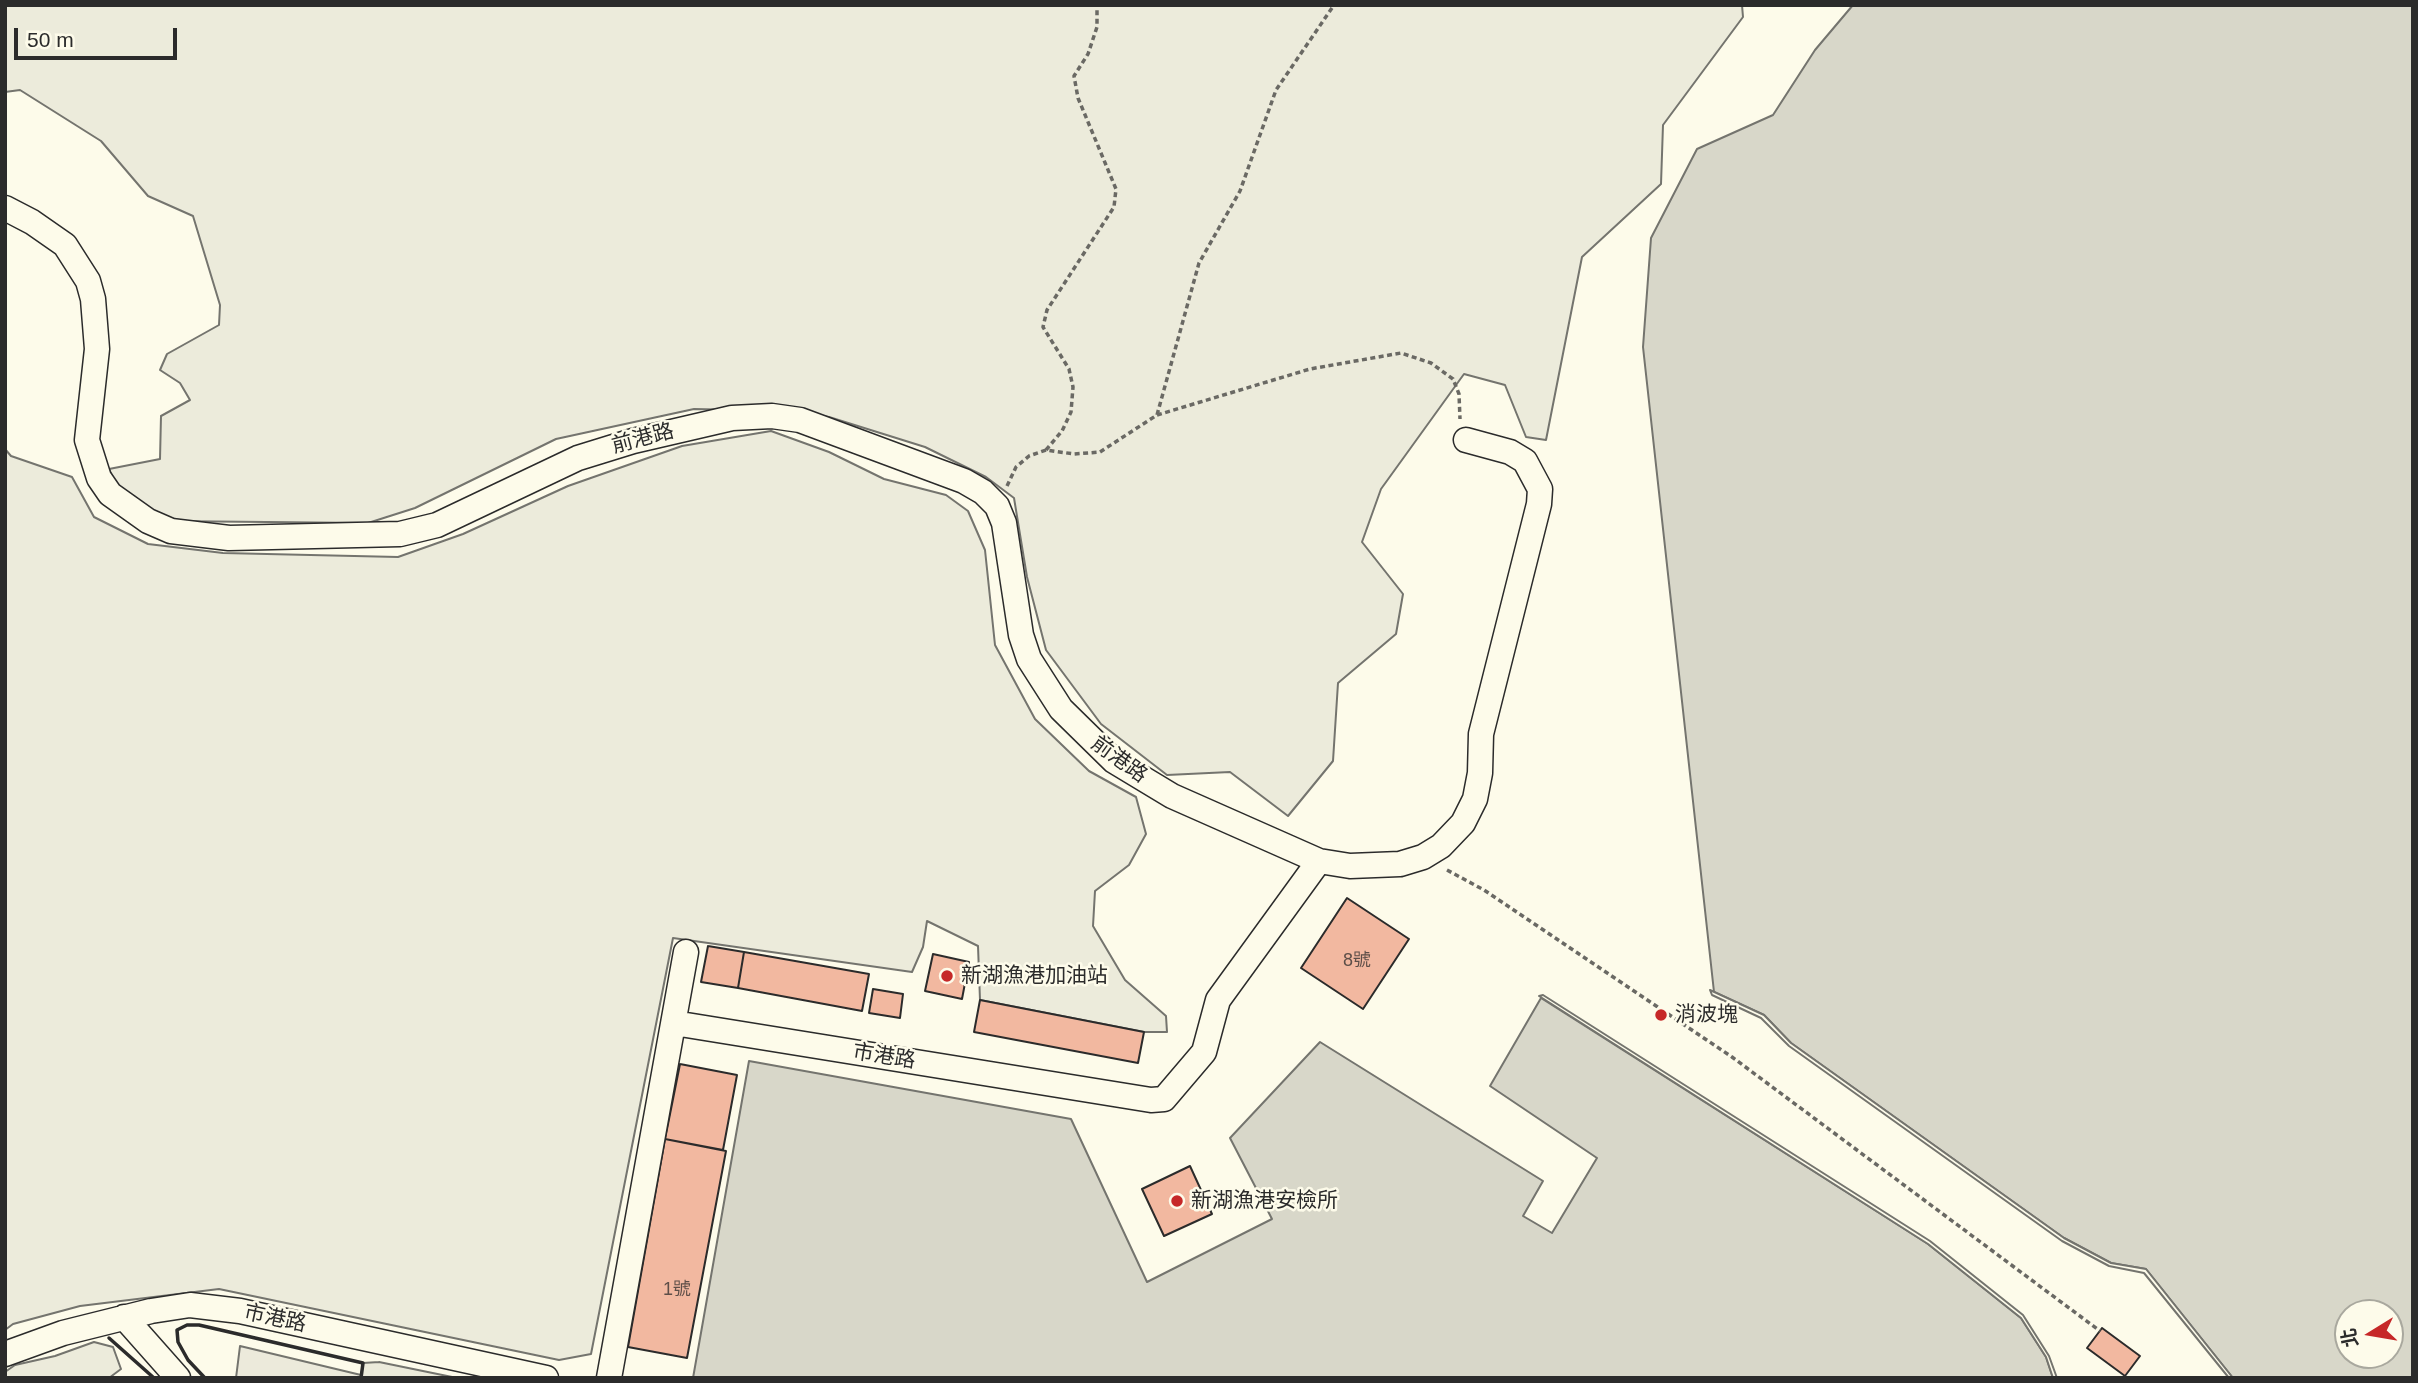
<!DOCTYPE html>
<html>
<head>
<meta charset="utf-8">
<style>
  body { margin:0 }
  #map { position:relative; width:2418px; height:1383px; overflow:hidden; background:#fdfbea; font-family:Arial,"Noto Sans TC",sans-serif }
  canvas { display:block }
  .frame { position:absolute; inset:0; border:7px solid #2b2b2b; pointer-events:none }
  .north { position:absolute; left:2334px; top:1299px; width:70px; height:70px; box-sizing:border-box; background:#fdfbea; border:2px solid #a9a89e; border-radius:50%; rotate:259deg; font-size:19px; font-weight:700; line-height:28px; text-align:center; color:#2b2b2b }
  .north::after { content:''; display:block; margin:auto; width:24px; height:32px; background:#c62828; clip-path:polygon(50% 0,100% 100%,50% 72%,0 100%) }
  .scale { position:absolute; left:14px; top:28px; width:163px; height:32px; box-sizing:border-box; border:4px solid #2b2b2b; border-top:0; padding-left:9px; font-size:21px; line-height:24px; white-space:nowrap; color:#2b2b2b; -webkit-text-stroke:5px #fdfbea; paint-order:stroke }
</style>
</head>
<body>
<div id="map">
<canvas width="2418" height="1383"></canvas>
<div class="frame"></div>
<div class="north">北</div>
<div class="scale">50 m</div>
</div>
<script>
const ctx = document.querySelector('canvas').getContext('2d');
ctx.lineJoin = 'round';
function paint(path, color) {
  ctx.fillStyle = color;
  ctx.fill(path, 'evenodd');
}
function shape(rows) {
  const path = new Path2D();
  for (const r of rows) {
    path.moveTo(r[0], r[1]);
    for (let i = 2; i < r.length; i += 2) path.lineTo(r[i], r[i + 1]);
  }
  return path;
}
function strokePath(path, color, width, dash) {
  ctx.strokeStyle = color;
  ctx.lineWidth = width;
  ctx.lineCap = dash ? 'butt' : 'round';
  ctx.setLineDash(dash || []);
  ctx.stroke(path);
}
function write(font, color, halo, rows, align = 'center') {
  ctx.font = font + ' Arial,"Noto Sans TC",sans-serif';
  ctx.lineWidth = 5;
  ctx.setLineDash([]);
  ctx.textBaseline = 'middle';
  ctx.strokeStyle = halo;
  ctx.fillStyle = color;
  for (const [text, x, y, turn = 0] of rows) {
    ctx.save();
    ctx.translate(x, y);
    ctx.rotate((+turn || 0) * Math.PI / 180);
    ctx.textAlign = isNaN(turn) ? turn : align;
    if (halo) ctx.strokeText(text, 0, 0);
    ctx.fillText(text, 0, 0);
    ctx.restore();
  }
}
const green = shape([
  [5,5,1742,5,1743,17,1663,125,1661,184,1582,257,1546,440,1526,437,1505,385,1464,374,1381,489,1362,542,1403,594,1396,634,1338,683,1333,761,1288,816,1230,772,1167,775,1101,724,1046,650,1027,577,1014,498,986,477,925,447,829,417,789,411,694,409,556,439,415,508,368,523,164,521,121,496,109,469,160,459,161,416,190,400,180,383,160,370,167,354,219,325,220,305,193,216,148,196,101,141,20,90,5,92,5,5],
  [771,431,829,452,884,479,946,495,968,511,985,550,995,645,1035,719,1089,771,1136,797,1146,834,1129,865,1095,891,1093,926,1125,980,1166,1016,1167,1032,1144,1032,980,1000,978,946,927,921,923,947,912,972,673,938,591,1354,559,1360,219,1289,80,1306,13,1324,5,1330,5,449,11,456,72,477,94,517,148,544,223,553,398,557,463,534,568,486,682,446,771,431],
  [94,1342,113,1347,121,1369,109,1378,5,1378,5,1372,15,1365,55,1356,94,1342],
  [379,1362,457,1378,361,1378,363,1363,379,1362]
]);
const parking = shape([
  [240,1346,361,1375,361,1378,236,1378,240,1346]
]);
const water = shape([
  [1853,5,2413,5,2413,1378,2233,1378,2146,1269,2111,1263,2064,1238,1791,1043,1764,1015,1714,992,1643,347,1651,238,1697,149,1773,115,1815,50,1853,5],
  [2348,1313,2390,1313,2390,1355,2348,1355,2348,1313],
  [1541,998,1928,1244,2021,1318,2046,1357,2053,1378,693,1378,749,1061,1071,1119,1147,1282,1272,1219,1230,1138,1320,1042,1543,1181,1523,1216,1552,1233,1597,1158,1490,1086,1541,998]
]);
const pier = shape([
  [1710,990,1764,1015,1791,1043,2064,1238,2111,1263,2146,1269,2233,1378,2229,1378,2144,1273,2109,1266,2062,1241,1789,1046,1761,1018,1712,995,1710,990],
  [1543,995,1930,1241,2023,1315,2049,1356,2057,1378,2053,1378,2046,1357,2021,1318,1928,1244,1539,996,1543,995]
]);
const building = shape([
  [1347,898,1409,939,1363,1009,1301,968,1347,898],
  [708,946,744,952,738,988,701,982,708,946],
  [744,952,869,974,862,1011,738,988,744,952],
  [933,954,969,962,962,999,925,991,933,954],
  [873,989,903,994,900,1018,869,1013,873,989],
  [980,1000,1144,1032,1138,1063,974,1032,980,1000],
  [680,1064,737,1075,723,1150,665,1139,680,1064],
  [665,1139,726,1151,687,1358,628,1347,665,1139],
  [1190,1166,1212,1214,1164,1236,1142,1189,1190,1166],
  [2102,1328,2140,1356,2125,1376,2087,1348,2102,1328]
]);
const path = shape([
  [1157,415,1310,369,1401,353,1431,363,1453,379,1459,394,1460,419],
  [1046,450,1062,431,1071,412,1073,387,1069,369,1043,327,1047,310,1114,207,1116,189,1078,98,1074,76,1088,54,1097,27,1097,5],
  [1007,486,1016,467,1029,456,1046,450,1074,454,1100,452,1157,415,1199,263,1240,191,1276,90,1334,5],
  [1447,870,1484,890,1732,1057,2100,1331]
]);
const minor = shape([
  [5,208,32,222,65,245,88,281,93,299,97,349,87,440,99,478,110,494,148,521,171,531,229,538,400,534,437,525,578,458,633,441,732,418,772,416,800,420,964,481,983,492,997,506,1004,523,1021,635,1029,659,1061,709,1114,761,1172,796,1319,861,1350,866,1400,864,1423,857,1441,846,1463,823,1475,799,1480,773,1481,734,1539,504,1540,489,1525,461,1510,452,1466,440],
  [674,1023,1151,1100,1164,1099,1204,1052,1218,1000,1319,861],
  [124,1317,178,1378],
  [5,1354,63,1333,151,1311,190,1305,240,1311,546,1378],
  [609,1378,686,952]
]);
const wall = shape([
  [109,1338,154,1378],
  [204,1377,188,1360,178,1342,177,1330,187,1325,199,1325,363,1363,361,1378]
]);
const markers = [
  [947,976,7,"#c62828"],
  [1661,1015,7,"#c62828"],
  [1177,1201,7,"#c62828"]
];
const numberNames = [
  ["8號",1357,961],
  ["1號",677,1290]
];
const streetNames = [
  ["前港路",643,439,-15],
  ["前港路",1119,760,36],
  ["市港路",884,1057,9],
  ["市港路",275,1319,12]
];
const poiNames = [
  ["新湖漁港加油站",961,976],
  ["消波塊",1675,1015],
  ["新湖漁港安檢所",1191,1201]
];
paint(green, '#ecebdb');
strokePath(green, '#74746e', 2);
paint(parking, '#eceadb');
strokePath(parking, '#74746e', 2);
paint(water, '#d8d7c9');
strokePath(water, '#74746e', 2);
paint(pier, '#fdfbea');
strokePath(pier, '#74746e', 2);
paint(building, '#f2b8a0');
strokePath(building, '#2b2b2b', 2);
strokePath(minor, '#2b2b2b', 27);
strokePath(path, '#6a6964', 3.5, [5, 3.5]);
strokePath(minor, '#fdfbea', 24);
strokePath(wall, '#2b2b2b', 3.5);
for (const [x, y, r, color] of markers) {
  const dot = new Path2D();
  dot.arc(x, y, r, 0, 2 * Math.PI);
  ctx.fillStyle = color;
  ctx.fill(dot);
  strokePath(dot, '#fdfbea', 2.5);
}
write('18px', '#5d4e48', null, numberNames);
write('21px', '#2b2b2b', '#fdfbea', streetNames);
write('21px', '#2b2b2b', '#fdfbea', poiNames, 'left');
</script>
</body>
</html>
